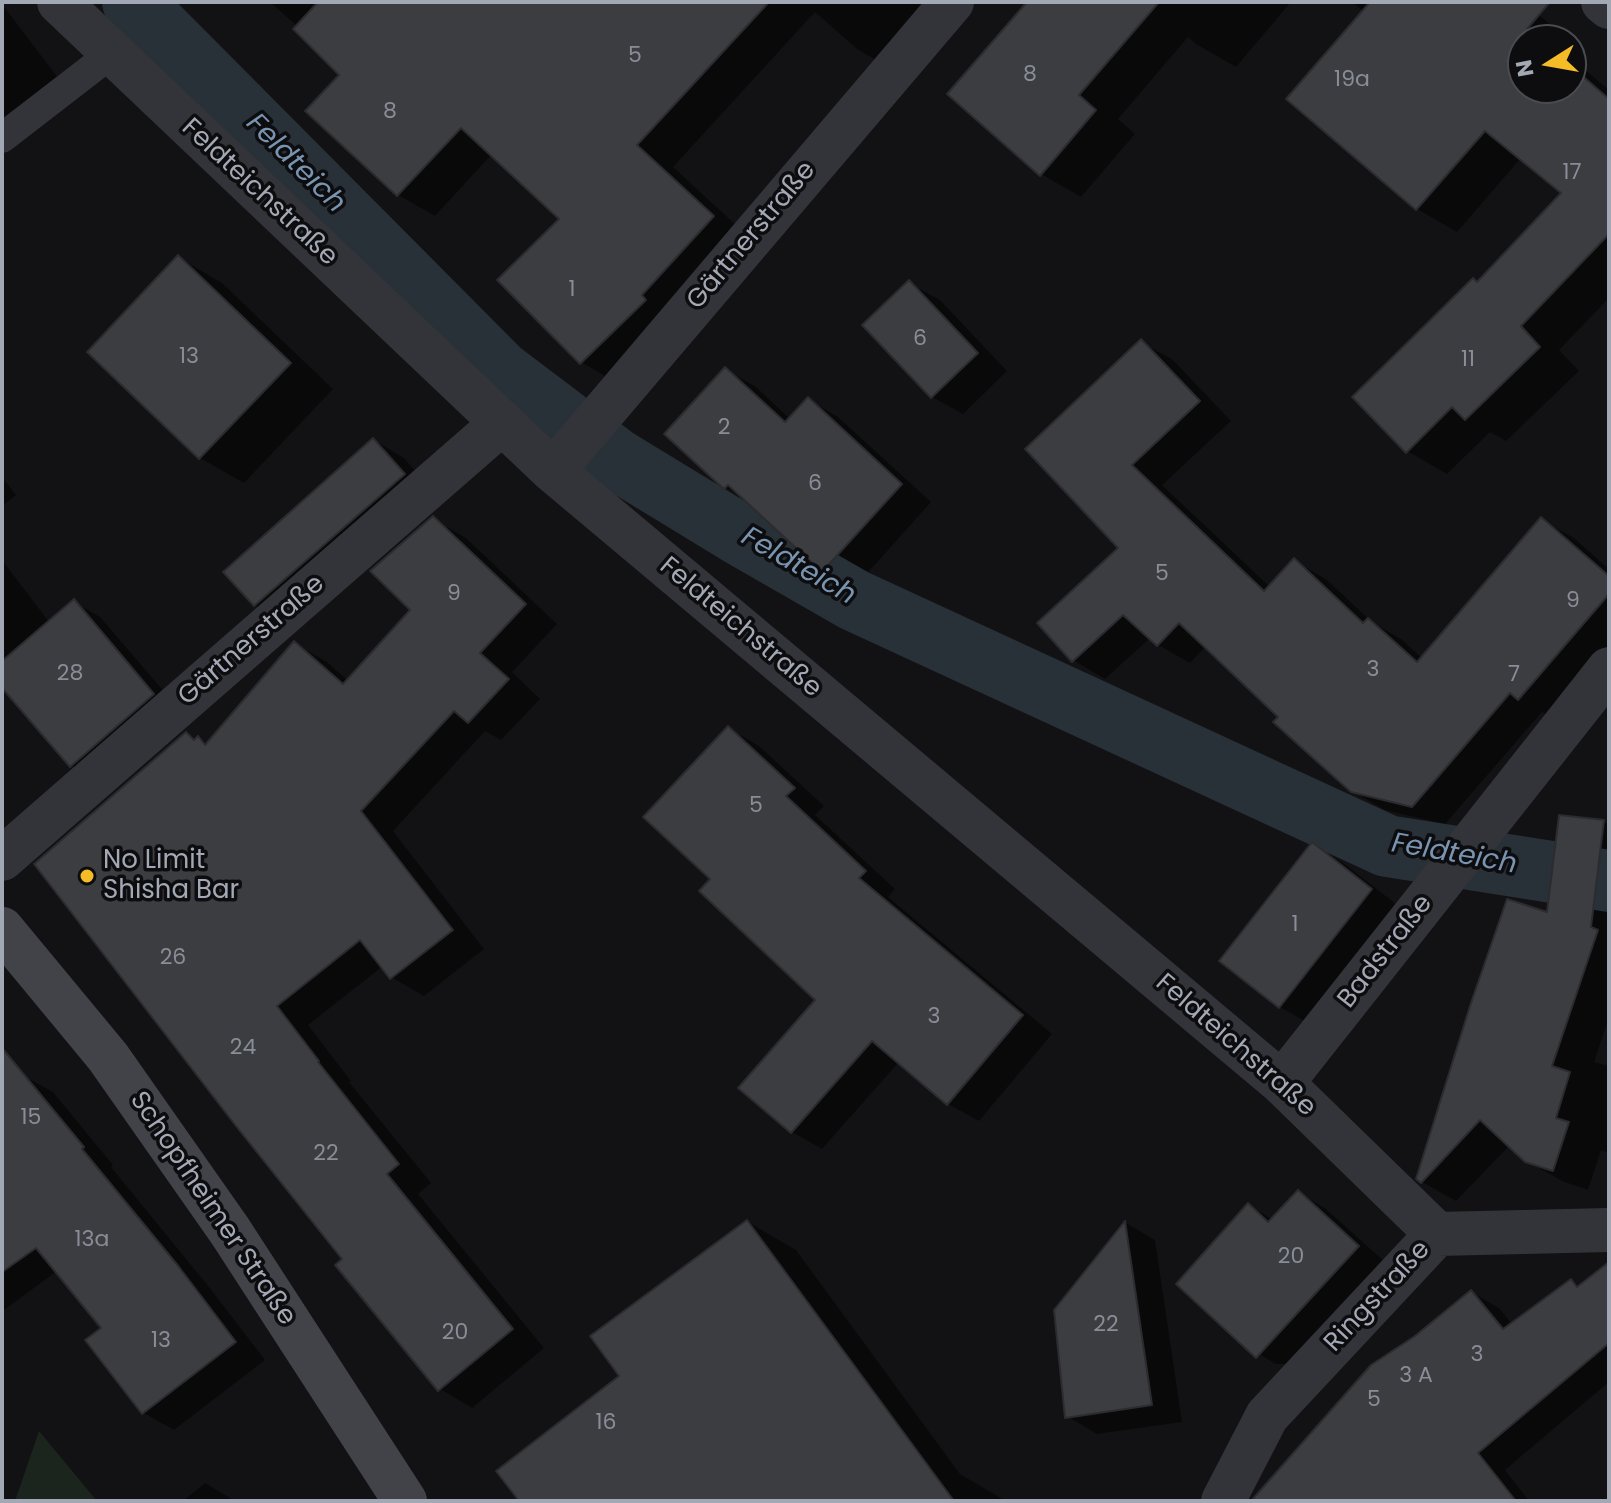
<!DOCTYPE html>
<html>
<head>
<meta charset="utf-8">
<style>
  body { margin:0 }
  #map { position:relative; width:1611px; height:1503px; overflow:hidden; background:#121214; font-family:Poppins,sans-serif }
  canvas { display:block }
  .frame { position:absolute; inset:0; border:4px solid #a3a8b5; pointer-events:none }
  .north { position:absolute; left:1507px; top:24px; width:80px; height:80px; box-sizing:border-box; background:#0d0d0f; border:2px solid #494b51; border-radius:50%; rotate:259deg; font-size:22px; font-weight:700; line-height:32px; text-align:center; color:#a3a8b5 }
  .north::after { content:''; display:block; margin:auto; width:28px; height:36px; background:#f6bc28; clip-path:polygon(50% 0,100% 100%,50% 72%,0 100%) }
</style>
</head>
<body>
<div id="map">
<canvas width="1611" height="1503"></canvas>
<div class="frame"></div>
<div class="north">N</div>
</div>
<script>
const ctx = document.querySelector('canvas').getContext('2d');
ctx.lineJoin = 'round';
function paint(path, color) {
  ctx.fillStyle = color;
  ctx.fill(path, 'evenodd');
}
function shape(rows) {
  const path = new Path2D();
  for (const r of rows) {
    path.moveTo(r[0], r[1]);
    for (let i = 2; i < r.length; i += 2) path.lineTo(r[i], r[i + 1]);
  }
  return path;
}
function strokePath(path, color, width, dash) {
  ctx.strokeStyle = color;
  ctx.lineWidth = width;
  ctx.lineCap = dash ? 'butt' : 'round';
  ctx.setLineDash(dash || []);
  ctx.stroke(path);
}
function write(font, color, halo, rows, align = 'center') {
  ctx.font = font + ' Poppins,sans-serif';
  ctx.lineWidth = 7;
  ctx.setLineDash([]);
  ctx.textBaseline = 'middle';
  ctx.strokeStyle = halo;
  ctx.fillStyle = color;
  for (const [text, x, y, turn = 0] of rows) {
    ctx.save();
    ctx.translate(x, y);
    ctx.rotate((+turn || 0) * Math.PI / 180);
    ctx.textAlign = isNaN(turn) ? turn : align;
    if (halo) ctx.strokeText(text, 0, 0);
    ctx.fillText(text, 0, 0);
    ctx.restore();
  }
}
const green = shape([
  [39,1431,97,1501,15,1501]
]);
const shadow = shape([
  [270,2,955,2,893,70,857,49,815,12,673,167,750,238,618,384,581,362,562,219,492,154,435,216,398,195,341,75,298,27],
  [1030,2,1291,2,1236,67,1196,44,1188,37,1118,119,1135,134,1081,197,1041,174],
  [1352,2,1524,2,1568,40,1523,40,1523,88,1571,88,1571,58,1609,90,1609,298,1559,350,1579,371,1506,441,1490,432,1447,474,1407,451,1479,283,1564,193,1521,158,1457,232,1417,209,1289,98,1364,12],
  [2,4,71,95,2,148],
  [178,257,222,283,333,389,244,483,200,458,89,352],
  [909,283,940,300,1007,371,963,414,932,397,865,325],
  [1141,342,1173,360,1231,421,1162,485,1270,587,1295,561,1327,580,1373,623,1401,639,1423,659,1541,520,1574,538,1609,569,1609,650,1552,717,1542,712,1445,824,1385,810,1352,791,1281,717,1206,646,1190,663,1158,645,1150,638,1105,679,1073,660,1121,548],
  [726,370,756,387,790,419,808,399,838,417,931,502,854,588,823,570,748,501,725,487],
  [374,440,404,458,434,493,285,622,255,605],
  [2,477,16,495,2,506],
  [433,519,466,538,557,624,512,672,540,699,501,740,485,731,393,831,484,949,424,996,391,977,383,966,308,1025,351,1081,349,1082,431,1183,418,1194,544,1348,472,1408,440,1389,345,1259,186,734,208,744,294,643,327,662,348,681,413,610],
  [2,560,50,623,74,602,100,617,179,709,97,780,71,765,2,685],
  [728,728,759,746,824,806,815,815,895,889,888,897,1052,1034,979,1121,948,1104,899,1062,822,1149,792,1132,818,1000,713,879],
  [1561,817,1609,823,1609,1018,1594,1062,1609,1066,1609,1153,1601,1150,1588,1190,1562,1181,1527,1161,1510,1145,1456,1201,1422,1182,1549,915],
  [1312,844,1342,862,1401,908,1310,1024,1280,1007],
  [22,1075,53,1092,113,1165,111,1167,209,1287,265,1360,174,1430,144,1413,88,1341,104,1328,57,1271,4,1310,2,1309,2,1091],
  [1298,1192,1326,1209,1386,1263,1294,1364,1276,1364,1247,1347,1249,1205,1273,1220],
  [748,1222,796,1250,960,1474,1006,1501,521,1501],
  [1126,1223,1155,1240,1182,1422,1097,1434,1067,1416,1056,1311],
  [1609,1271,1609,1382,1505,1470,1529,1501,1275,1501,1416,1337,1471,1292,1499,1308,1512,1324,1571,1281,1581,1287],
  [205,1483,230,1498,233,1501,183,1501]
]);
const canal = shape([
  [133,2,501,372,616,459,739,534,854,600,1387,846,1609,881]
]);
const building = shape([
  [318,2,769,2,637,145,714,216,642,295,646,300,580,364,497,280,559,219,461,128,397,196,305,111,339,75,293,29,318,2],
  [1027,2,1159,2,1079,95,1096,110,1040,176,947,94,1027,2],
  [1370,2,1550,2,1527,29,1540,40,1523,40,1523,88,1571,88,1571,66,1609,99,1609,234,1521,326,1540,347,1465,420,1452,407,1406,453,1352,397,1473,278,1477,282,1561,193,1485,131,1416,210,1286,99,1370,2],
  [178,255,291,363,199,459,87,352,178,255],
  [909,280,978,353,931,398,862,325,909,280],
  [1141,339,1200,401,1132,465,1264,591,1294,558,1363,623,1368,618,1417,662,1541,517,1609,576,1609,594,1518,700,1510,693,1412,807,1351,792,1273,722,1278,717,1179,623,1157,646,1123,615,1072,662,1037,623,1118,548,1025,449,1141,339],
  [725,367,785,422,808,397,902,484,822,572,728,485,724,489,664,434,725,367],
  [373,438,405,474,254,606,223,572,373,438],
  [433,516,526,604,480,653,509,679,468,723,454,711,361,811,453,930,390,979,360,940,277,1006,319,1061,318,1062,399,1164,387,1174,513,1329,438,1391,335,1265,342,1259,236,1126,34,864,186,732,194,740,198,736,205,745,294,641,343,684,410,610,370,571,433,516],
  [74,599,154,694,70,767,2,688,2,661,74,599],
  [728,726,795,788,786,796,866,871,859,878,1023,1015,947,1105,872,1041,791,1133,738,1088,815,1000,699,891,710,879,643,817,728,726],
  [1559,815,1604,820,1591,927,1598,930,1552,1066,1570,1072,1556,1118,1569,1122,1553,1171,1525,1162,1480,1120,1421,1183,1416,1179,1471,1003,1507,899,1547,912,1559,815],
  [1312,842,1372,889,1279,1008,1219,961,1312,842],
  [2,1048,84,1147,82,1149,179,1267,236,1342,142,1414,85,1340,101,1328,36,1248,2,1272,2,1048],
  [1298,1190,1359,1246,1256,1358,1176,1284,1248,1203,1268,1222,1298,1190],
  [747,1220,954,1501,519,1501,496,1471,619,1376,590,1336,747,1220],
  [1125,1221,1152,1405,1065,1418,1054,1310,1125,1221],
  [1609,1262,1609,1343,1478,1453,1516,1501,1251,1501,1371,1365,1415,1336,1471,1290,1503,1329,1571,1279,1577,1287,1609,1262]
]);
const lane = shape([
  [2,138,112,53]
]);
const street = shape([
  [59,2,553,471,1282,1083,1437,1234],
  [1603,2,1609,7],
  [553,471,952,2],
  [2,859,502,423],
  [1282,1083,1609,669],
  [1223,1501,1267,1416,1437,1234,1609,1230]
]);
const secondary = shape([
  [2,929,108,1057,230,1231,405,1501]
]);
const markers = [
  [87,876,8,"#f6bc28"]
];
const numberNames = [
  ["5",635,56],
  ["8",1030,75],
  ["19a",1352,80],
  ["8",390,112],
  ["17",1572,173],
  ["1",572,290],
  ["6",920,339],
  ["13",189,357],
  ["11",1468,360],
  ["2",724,428],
  ["6",815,484],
  ["5",1162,574],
  ["9",454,594],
  ["9",1573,601],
  ["3",1373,670],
  ["28",70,674],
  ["7",1514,675],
  ["5",756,806],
  ["1",1295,925],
  ["26",173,958],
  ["3",934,1017],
  ["24",243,1048],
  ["15",31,1118],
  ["22",326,1154],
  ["13a",92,1240],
  ["20",1291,1257],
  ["22",1106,1325],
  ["20",455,1333],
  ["13",161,1341],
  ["3",1477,1355],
  ["3 A",1416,1376],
  ["5",1374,1400],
  ["16",606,1423]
];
const streetNames = [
  ["Feldteichstraße",259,193,43],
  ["Gärtnerstraße",752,236,-50],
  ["Feldteichstraße",740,628,40],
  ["Gärtnerstraße",252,641,-41],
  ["Badstraße",1386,952,-52],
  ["Feldteichstraße",1235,1046,41],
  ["Schopfheimer Straße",212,1209,56],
  ["Ringstraße",1378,1297,-47]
];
const poiNames = [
  ["No Limit",103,861],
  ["Shisha Bar",103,891]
];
const waterNames = [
  ["Feldteich",295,164,45],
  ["Feldteich",798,567,30],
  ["Feldteich",1454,855,10]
];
paint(green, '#1c241e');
paint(shadow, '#0007');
strokePath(canal, '#283038', 62);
paint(building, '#3c3d41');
strokePath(building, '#2c2c30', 2);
strokePath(lane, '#333439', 30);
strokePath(street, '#333439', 44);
strokePath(secondary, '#414349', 44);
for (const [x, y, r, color] of markers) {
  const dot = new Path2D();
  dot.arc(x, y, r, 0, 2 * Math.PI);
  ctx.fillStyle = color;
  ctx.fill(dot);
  strokePath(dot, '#0d0d0f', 3);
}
write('22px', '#898d98', null, numberNames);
write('26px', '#a3a8b5', '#0d0d0f', streetNames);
write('26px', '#a3a8b5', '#0d0d0f', poiNames, 'left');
write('italic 28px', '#7994b1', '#0d0d0f', waterNames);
</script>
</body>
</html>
